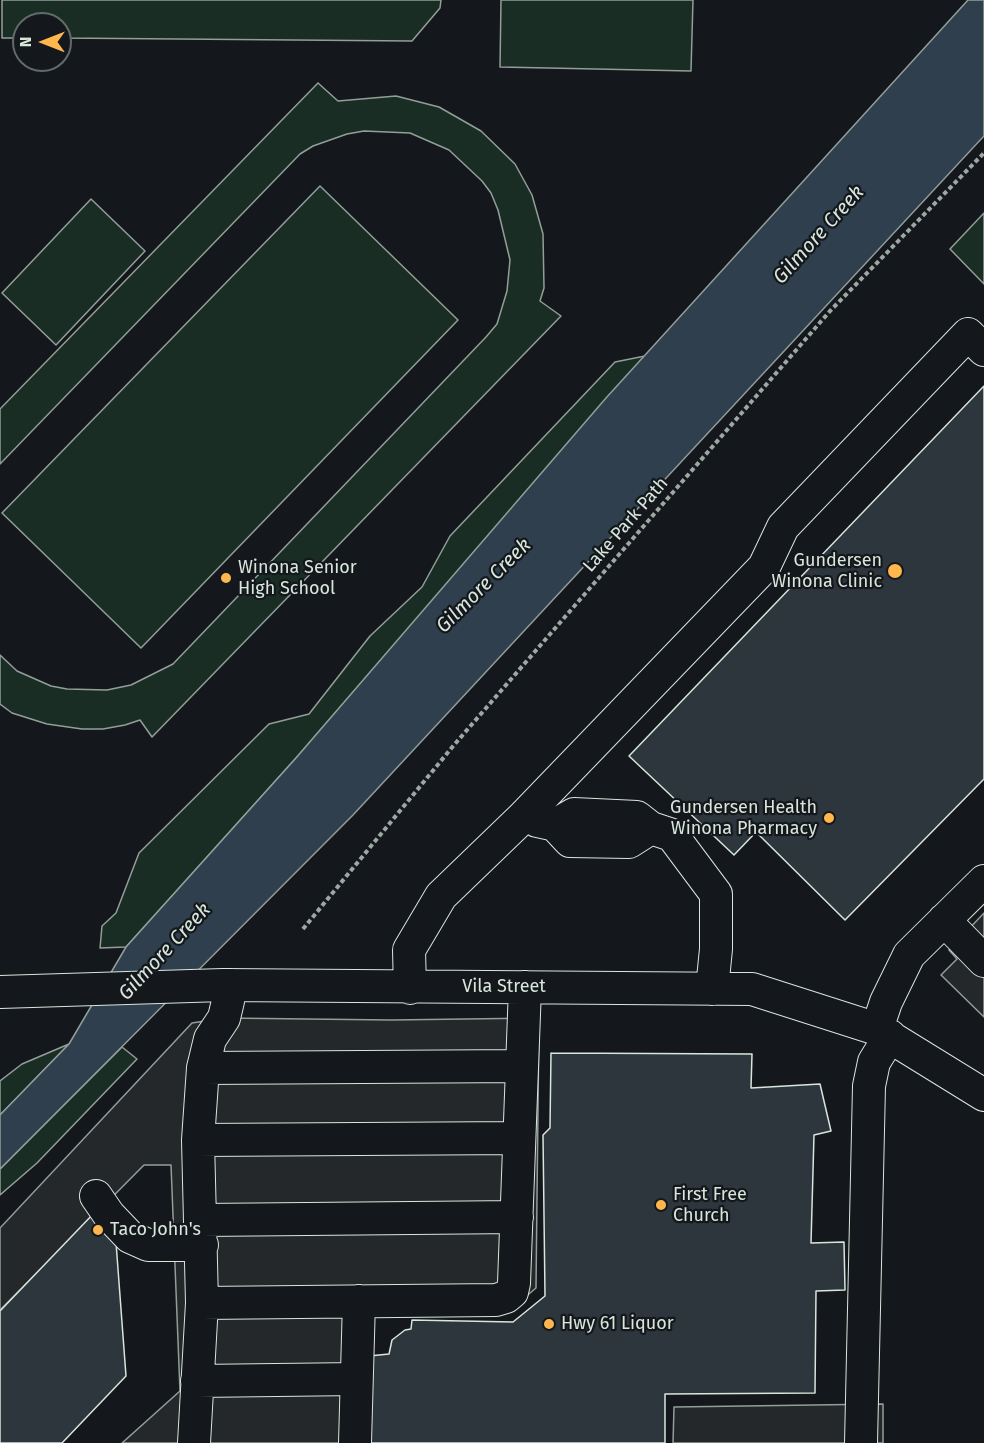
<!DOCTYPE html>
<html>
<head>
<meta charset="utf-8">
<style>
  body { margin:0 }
  #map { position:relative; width:984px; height:1443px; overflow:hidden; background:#14181c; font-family:"Fira Sans",sans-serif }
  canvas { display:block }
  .north { position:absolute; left:12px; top:12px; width:60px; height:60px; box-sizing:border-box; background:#14181c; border:2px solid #626a69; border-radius:50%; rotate:270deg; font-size:16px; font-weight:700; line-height:24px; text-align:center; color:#d8e6dc }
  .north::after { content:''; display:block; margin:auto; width:21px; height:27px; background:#ffb74d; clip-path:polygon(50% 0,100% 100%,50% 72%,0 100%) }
</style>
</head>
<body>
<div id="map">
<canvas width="984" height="1443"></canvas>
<div class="north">N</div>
</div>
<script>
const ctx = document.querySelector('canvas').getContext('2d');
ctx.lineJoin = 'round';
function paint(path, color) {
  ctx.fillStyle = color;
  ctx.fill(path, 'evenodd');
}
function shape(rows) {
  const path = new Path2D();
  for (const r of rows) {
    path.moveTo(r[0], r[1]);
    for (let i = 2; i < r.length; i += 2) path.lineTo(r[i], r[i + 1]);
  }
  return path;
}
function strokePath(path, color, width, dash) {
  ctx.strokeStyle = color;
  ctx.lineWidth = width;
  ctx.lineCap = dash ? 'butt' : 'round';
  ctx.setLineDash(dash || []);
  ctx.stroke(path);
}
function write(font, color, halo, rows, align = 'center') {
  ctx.font = font + ' "Fira Sans",sans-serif';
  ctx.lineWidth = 4.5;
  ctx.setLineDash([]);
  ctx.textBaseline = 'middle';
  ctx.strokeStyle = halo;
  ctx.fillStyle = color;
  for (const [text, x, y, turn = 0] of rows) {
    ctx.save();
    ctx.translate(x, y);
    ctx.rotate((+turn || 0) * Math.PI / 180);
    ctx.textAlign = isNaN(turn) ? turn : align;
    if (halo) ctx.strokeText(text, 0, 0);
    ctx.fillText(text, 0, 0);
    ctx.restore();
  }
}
const green = shape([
  [2,0,441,0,440,8,412,41,60,38,60,24,24,24,24,38,2,38,2,0],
  [501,0,693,0,691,71,500,67,501,0],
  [318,83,338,101,396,96,439,107,481,131,515,164,532,195,543,234,544,288,540,301,561,316,152,737,140,720,125,725,103,729,82,729,47,724,12,713,0,704,0,655,17,671,51,686,67,689,107,690,131,685,173,664,486,337,497,324,507,291,510,260,498,210,491,193,482,181,449,150,410,133,364,131,347,134,313,146,300,154,0,464,0,409,318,83],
  [320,186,458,320,141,648,2,513,320,186],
  [91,199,145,251,56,345,2,293,91,199],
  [984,213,984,284,950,249,984,213],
  [645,356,296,758,126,947,100,948,102,926,116,913,139,853,269,724,309,714,370,636,422,587,450,536,615,362,645,356],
  [69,1044,0,1115,0,1081,22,1064,69,1044],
  [122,1047,137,1059,37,1163,0,1195,0,1169,122,1047]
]);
const parking = shape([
  [984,913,984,1017,941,975,957,959,949,950,984,913],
  [224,1018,391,1020,539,1018,536,1288,510,1310,364,1312,363,1443,122,1443,180,1391,171,1165,144,1165,0,1310,0,1228,192,1023,224,1018],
  [883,1404,883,1443,673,1443,674,1407,883,1404]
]);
const water = shape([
  [968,0,984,0,984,136,353,815,0,1169,0,1115,69,1044,126,947,296,758,606,398,968,0]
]);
const building = shape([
  [984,386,984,779,845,920,756,832,734,855,629,756,984,386],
  [551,1053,752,1054,751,1088,820,1084,831,1131,814,1135,811,1243,844,1242,845,1290,816,1291,815,1393,665,1394,665,1443,369,1443,369,1356,389,1354,392,1340,405,1330,411,1329,412,1320,513,1322,545,1296,543,1135,550,1128,551,1053],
  [96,1211,115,1229,126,1376,62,1443,0,1443,0,1311,96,1211]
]);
const path = shape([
  [303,929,454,745,830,311,984,153]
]);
const minor = shape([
  [537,821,555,825,570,841,629,842,651,828],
  [555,825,574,814,637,817,651,828,672,835,716,894,716,949,712,989],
  [944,920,984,961],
  [410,988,409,950,441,896,522,818,764,567,783,527,968,334,984,350],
  [0,992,223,985,752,989,877,1029,984,1095],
  [877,1029,886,1002,909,955,984,881],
  [203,1068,522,1066],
  [198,1140,519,1138],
  [96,1196,109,1215,130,1237,148,1245,202,1245],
  [201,1220,517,1217],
  [202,1303,496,1300,506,1297,512,1292,514,1283,525,987],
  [197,1381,356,1379],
  [194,1443,202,1303,198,1140,203,1068,210,1039,224,1018,228,1001,230,985],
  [355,1443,359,1301],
  [861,1443,869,1086,874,1062,890,1036]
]);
const markers = [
  [895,571,8,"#ffb74d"],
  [226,578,6,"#ffb74d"],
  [829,818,6,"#ffb74d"],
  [661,1205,6,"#ffb74d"],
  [98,1230,6,"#ffb74d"],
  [549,1324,6,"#ffb74d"]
];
const streetNames = [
  ["Lake Park Path",626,525,-49],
  ["Vila Street",504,987]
];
const poiNames = [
  ["Gundersen",882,561,"right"],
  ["Winona Clinic",882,582,"right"],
  ["Winona Senior",238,568],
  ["High School",238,589],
  ["Gundersen Health",817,808,"right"],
  ["Winona Pharmacy",817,829,"right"],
  ["First Free",673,1195],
  ["Church",673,1216],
  ["Taco John's",110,1230],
  ["Hwy 61 Liquor",561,1324]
];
const waterNames = [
  ["Gilmore Creek",819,235,-48],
  ["Gilmore Creek",484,586,-45],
  ["Gilmore Creek",165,952,-47]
];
paint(green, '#1a2d24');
strokePath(green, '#939e99', 1.5);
paint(parking, '#24282b');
strokePath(parking, '#939e99', 1.5);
paint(water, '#2f3f4d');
strokePath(water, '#939e99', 1.5);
paint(building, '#2c363c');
strokePath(building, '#d8e6dc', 1.5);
strokePath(minor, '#d8e6dc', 34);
strokePath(path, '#9da8a2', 4, [4.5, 3]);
strokePath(minor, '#14181c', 32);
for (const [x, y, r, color] of markers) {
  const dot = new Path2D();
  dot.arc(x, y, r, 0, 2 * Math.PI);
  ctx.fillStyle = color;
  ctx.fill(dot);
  strokePath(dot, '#14181c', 2);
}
write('18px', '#d8e6dc', '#14181c', streetNames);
write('18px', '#d8e6dc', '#14181c', poiNames, 'left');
write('italic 20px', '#d8e6dc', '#14181c', waterNames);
</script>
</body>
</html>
